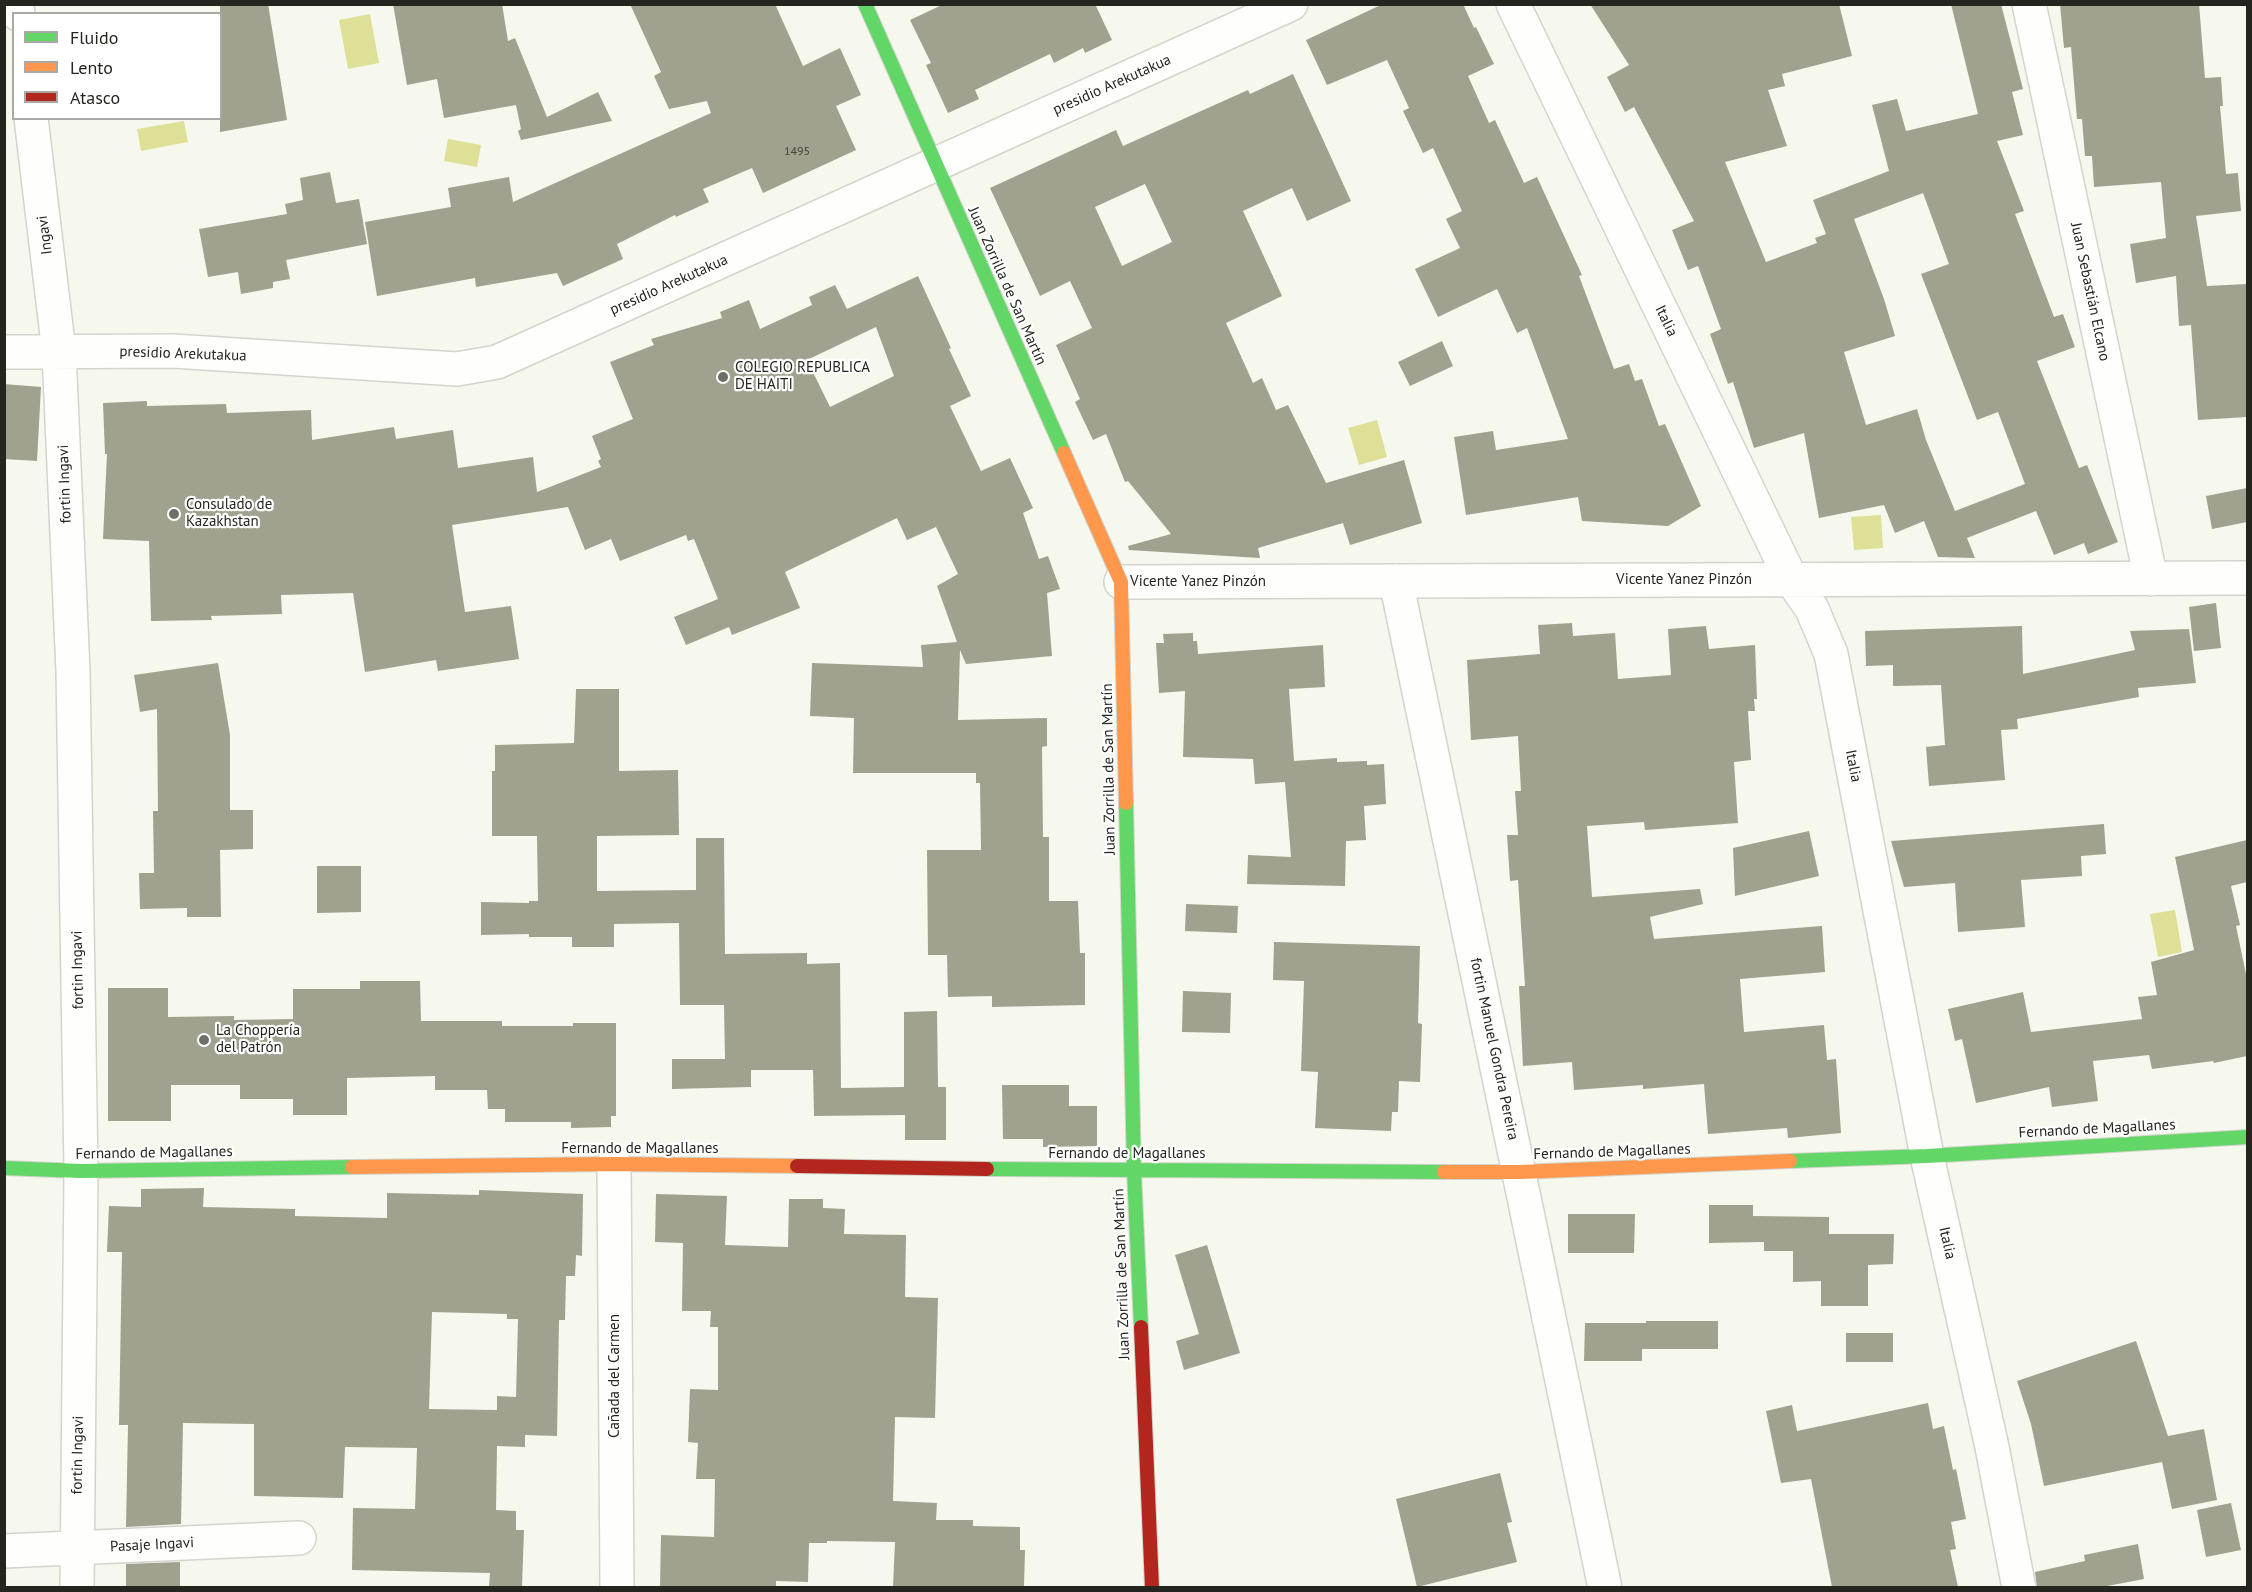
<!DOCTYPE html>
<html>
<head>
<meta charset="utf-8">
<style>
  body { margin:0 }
  #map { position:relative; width:2252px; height:1592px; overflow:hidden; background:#f6f8ee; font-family:"PT Sans",sans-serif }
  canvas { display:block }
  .frame { position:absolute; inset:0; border:6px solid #25251f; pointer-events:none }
  .legend { position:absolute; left:12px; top:12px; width:210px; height:108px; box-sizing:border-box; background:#fff; border:2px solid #a8a8a5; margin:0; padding:8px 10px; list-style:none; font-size:18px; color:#25251f }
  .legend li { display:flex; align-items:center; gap:12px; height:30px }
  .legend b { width:30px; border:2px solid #a8a8a5 }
</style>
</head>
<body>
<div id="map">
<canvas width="2252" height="1592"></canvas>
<div class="frame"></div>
<ul class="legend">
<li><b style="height:8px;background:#63d668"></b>Fluido</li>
<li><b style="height:8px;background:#ff974d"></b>Lento</li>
<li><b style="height:8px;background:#b3261e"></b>Atasco</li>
</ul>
</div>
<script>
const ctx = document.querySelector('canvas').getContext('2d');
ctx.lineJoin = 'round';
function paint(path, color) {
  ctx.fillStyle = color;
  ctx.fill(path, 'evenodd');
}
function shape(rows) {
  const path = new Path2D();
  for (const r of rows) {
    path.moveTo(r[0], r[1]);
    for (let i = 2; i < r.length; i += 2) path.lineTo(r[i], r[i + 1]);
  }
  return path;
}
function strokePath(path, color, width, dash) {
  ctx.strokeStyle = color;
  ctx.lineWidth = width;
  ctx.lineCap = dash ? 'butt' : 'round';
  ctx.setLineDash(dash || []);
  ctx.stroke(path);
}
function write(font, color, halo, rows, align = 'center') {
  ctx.font = font + ' "PT Sans",sans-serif';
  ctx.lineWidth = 4.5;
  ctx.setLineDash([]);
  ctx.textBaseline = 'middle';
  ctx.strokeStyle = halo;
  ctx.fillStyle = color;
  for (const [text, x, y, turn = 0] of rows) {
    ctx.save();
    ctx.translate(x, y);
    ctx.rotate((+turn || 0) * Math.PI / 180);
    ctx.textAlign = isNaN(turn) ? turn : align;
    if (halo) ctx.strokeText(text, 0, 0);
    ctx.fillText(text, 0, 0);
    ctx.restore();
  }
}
const water = shape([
  [370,14,379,63,348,69,339,20],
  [184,121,188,142,141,151,137,129],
  [448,139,481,145,477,167,444,161],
  [1377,420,1387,457,1359,465,1348,428],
  [1881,515,1883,548,1854,550,1851,517],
  [2175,910,2182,952,2158,957,2150,914]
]);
const building = shape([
  [220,4,268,4,287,120,220,132],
  [393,4,502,4,508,41,515,38,547,117,598,92,612,121,521,140,518,131,521,129,516,105,444,118,437,79,407,85],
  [630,4,775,4,803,66,840,48,861,95,836,106,856,150,763,193,752,168,703,189,709,202,676,217,675,215,617,244,623,259,563,286,557,273,476,287,475,278,377,296,365,222,451,207,448,188,509,177,513,202,711,113,707,101,669,109,654,76,661,72],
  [944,4,1095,4,1112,40,1085,53,1083,48,1054,63,1050,54,975,90,979,99,948,113,926,65,931,63,910,20],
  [1383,4,1463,4,1474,28,1476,27,1494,64,1468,76,1489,123,1495,120,1524,183,1537,177,1582,275,1579,276,1614,369,1629,364,1635,381,1642,379,1659,426,1665,424,1701,506,1668,526,1582,521,1578,497,1466,515,1454,437,1493,431,1496,450,1568,439,1527,328,1517,333,1497,289,1438,317,1415,269,1460,248,1446,219,1462,211,1433,148,1423,153,1403,111,1409,108,1387,60,1327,85,1306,40],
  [1590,4,1839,4,1852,56,1782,74,1785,86,1768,90,1787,146,1725,162,1766,262,1817,243,1815,238,1826,234,1813,200,1889,171,1872,105,1897,99,1906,131,1978,114,1951,4,2001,4,2023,89,2012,92,2023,135,1997,141,2024,211,2015,214,2054,317,2063,314,2075,347,2037,361,2079,468,2087,465,2118,542,2088,554,2084,543,2054,555,2036,511,1967,538,1975,558,1938,557,1924,521,1895,533,1884,505,1819,518,1804,433,1754,448,1733,382,1728,384,1710,334,1721,329,1698,266,1688,270,1672,230,1694,221,1634,107,1625,112,1607,77,1629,65],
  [1923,193,1949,264,1921,274,1977,420,1998,412,2025,484,1955,511,1926,440,1917,409,1866,425,1844,352,1895,336,1884,299,1854,219],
  [2060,4,2199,4,2205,78,2221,77,2223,106,2220,106,2226,174,2238,173,2241,211,2196,216,2207,286,2247,284,2247,417,2198,420,2191,325,2179,326,2176,276,2136,283,2130,244,2166,238,2161,182,2094,187,2092,156,2085,156,2082,119,2077,119,2071,47,2064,48],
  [1293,74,1351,201,1307,221,1292,188,1243,211,1282,296,1226,323,1253,383,1262,378,1276,410,1288,405,1326,483,1404,460,1422,523,1350,545,1343,523,1258,548,1260,558,1129,550,1128,546,1171,534,1128,481,1125,482,1106,434,1093,440,1075,402,1080,399,1056,345,1092,328,1070,281,1040,296,990,188,1116,130,1123,146,1248,90,1250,94],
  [1145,184,1172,242,1122,266,1095,207],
  [330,172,336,203,359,199,367,244,286,260,290,279,273,282,273,288,241,294,238,272,208,277,199,229,287,214,285,204,303,200,300,178],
  [918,276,951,348,949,349,971,396,950,406,981,471,1010,458,1033,508,1023,513,1039,559,1048,556,1060,589,1047,593,1052,656,966,664,960,650,958,720,1047,718,1047,746,1042,747,1043,837,1049,837,1049,901,1078,901,1080,953,1085,953,1085,1005,992,1007,992,996,948,997,947,955,928,955,927,850,981,850,980,783,976,783,976,773,853,773,854,718,810,716,812,663,923,667,921,645,957,642,937,586,958,574,936,527,907,540,897,518,785,572,800,608,732,635,729,627,686,645,674,617,718,599,694,539,688,541,686,535,620,561,611,539,585,550,568,507,452,525,465,612,511,606,519,659,438,671,436,660,365,672,353,593,281,595,282,614,211,616,212,620,151,621,149,541,103,539,107,454,105,454,103,403,147,401,147,406,226,404,227,413,311,410,312,440,394,427,396,439,453,430,458,468,533,457,537,492,601,467,598,461,601,459,592,436,633,419,610,362,654,345,651,339,722,318,720,312,749,300,760,329,812,305,809,297,835,285,847,309],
  [876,327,894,376,830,407,807,360],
  [1442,341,1453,366,1410,386,1398,362],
  [4,384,41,387,37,461,4,459],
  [2247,488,2247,522,2212,529,2206,496],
  [2216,603,2221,648,2194,651,2189,607],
  [1572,623,1573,636,1615,633,1618,679,1671,675,1668,629,1706,626,1709,649,1755,645,1757,699,1754,699,1755,711,1748,711,1751,760,1734,762,1738,823,1645,830,1644,822,1587,826,1592,897,1700,889,1703,904,1650,917,1654,939,1822,926,1825,972,1740,979,1744,1032,1824,1025,1827,1060,1836,1059,1841,1133,1788,1138,1787,1128,1708,1134,1704,1084,1643,1089,1643,1085,1574,1090,1572,1062,1523,1066,1519,986,1525,986,1518,880,1510,881,1507,835,1518,835,1515,791,1521,791,1518,736,1471,740,1467,660,1540,654,1538,625],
  [2022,626,2023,674,2135,650,2130,631,2189,629,2196,683,2138,688,2139,697,2017,719,2018,729,2001,730,2005,780,1929,786,1926,747,1945,745,1941,685,1893,686,1893,665,1866,666,1865,631],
  [1193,633,1193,641,1197,641,1198,654,1323,645,1325,687,1289,689,1294,761,1337,758,1337,762,1367,761,1367,765,1384,764,1386,804,1364,806,1366,840,1346,841,1345,886,1247,884,1248,855,1291,857,1285,782,1255,784,1253,759,1183,757,1185,691,1159,693,1156,643,1164,643,1163,634],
  [218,663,230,735,230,810,253,810,253,849,220,850,221,917,187,917,187,908,140,909,139,873,154,873,153,811,158,811,157,709,140,712,134,675],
  [576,689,619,689,619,771,678,770,679,835,597,836,597,891,696,890,696,838,724,838,725,954,807,953,807,964,840,963,841,1088,904,1087,904,1012,937,1011,938,1087,946,1087,946,1140,905,1140,905,1115,814,1116,813,1070,751,1070,751,1087,672,1089,672,1059,725,1059,724,1005,680,1005,679,923,614,924,614,947,572,947,572,937,529,937,529,934,481,935,481,902,529,903,529,901,538,901,537,836,492,836,492,771,495,771,495,745,574,743],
  [2104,824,2106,854,2081,856,2082,876,2021,880,2025,927,1958,932,1955,883,1904,887,1891,841],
  [1809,831,1819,876,1735,896,1733,848],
  [2247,840,2247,882,2231,886,2240,925,2236,926,2247,979,2247,1056,2214,1063,2213,1061,2152,1069,2149,1055,2093,1061,2098,1101,2052,1107,2049,1087,1976,1103,1962,1039,1955,1041,1948,1009,2023,992,2031,1032,2142,1019,2138,997,2157,995,2151,962,2194,950,2175,857],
  [317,866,361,866,361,912,317,913],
  [1186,904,1238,906,1237,933,1185,931],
  [1274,942,1420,946,1418,1023,1422,1024,1420,1082,1399,1081,1398,1112,1392,1112,1391,1131,1315,1128,1318,1072,1301,1071,1304,981,1273,980],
  [360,981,420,981,421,1021,502,1021,502,1026,573,1026,573,1023,616,1023,616,1116,611,1116,611,1127,571,1128,571,1122,505,1122,505,1109,488,1109,487,1090,435,1090,435,1076,347,1078,347,1115,293,1115,293,1099,240,1099,240,1085,171,1085,171,1121,108,1121,108,988,168,988,168,1017,234,1016,234,1020,293,1019,293,989,360,989],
  [1183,991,1231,993,1230,1033,1182,1032],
  [1002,1085,1069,1085,1069,1106,1097,1106,1097,1146,1043,1147,1043,1139,1003,1139],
  [204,1188,203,1207,295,1209,295,1216,387,1218,387,1193,479,1195,479,1190,583,1194,582,1256,576,1255,575,1276,566,1276,565,1320,559,1320,557,1436,525,1435,525,1447,497,1446,496,1510,516,1511,516,1530,524,1530,522,1587,489,1587,490,1573,352,1570,353,1508,415,1509,417,1448,345,1447,343,1498,254,1496,254,1424,183,1423,181,1524,126,1527,128,1425,119,1425,122,1252,107,1252,109,1206,141,1207,141,1189],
  [432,1312,507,1314,507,1319,518,1319,516,1397,497,1396,497,1410,429,1409],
  [656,1194,727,1196,725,1245,788,1247,789,1199,823,1199,823,1208,845,1209,844,1234,906,1235,905,1297,938,1298,935,1418,895,1417,893,1501,937,1503,936,1520,973,1520,973,1526,1020,1527,1020,1550,1025,1550,1024,1587,893,1587,895,1542,827,1541,827,1543,809,1543,808,1582,776,1581,776,1587,660,1587,661,1535,714,1537,715,1479,696,1479,698,1443,688,1442,690,1389,718,1390,718,1327,710,1327,711,1311,682,1311,683,1243,655,1242],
  [1709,1205,1753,1205,1753,1216,1829,1217,1829,1234,1894,1234,1893,1264,1868,1265,1868,1306,1821,1306,1821,1281,1793,1282,1793,1251,1764,1251,1764,1242,1709,1243],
  [1568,1214,1635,1214,1634,1253,1568,1253],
  [1207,1245,1240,1353,1184,1370,1176,1341,1199,1334,1175,1255],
  [1646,1321,1718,1321,1718,1349,1642,1349,1642,1361,1584,1361,1585,1323,1646,1323],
  [1846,1333,1893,1333,1893,1362,1846,1362],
  [2136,1341,2168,1436,2204,1429,2217,1500,2172,1509,2162,1462,2044,1486,2031,1424,2017,1381],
  [1928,1403,1933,1429,1944,1426,1953,1470,1956,1469,1966,1519,1951,1522,1956,1549,1950,1550,1958,1587,1832,1587,1811,1479,1781,1483,1766,1411,1792,1405,1797,1431],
  [1500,1473,1512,1522,1507,1523,1517,1562,1417,1587,1396,1499],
  [2231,1503,2241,1550,2206,1557,2197,1510],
  [2138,1544,2144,1579,2102,1587,2037,1587,2035,1572,2085,1561,2084,1555],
  [180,1562,180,1587,126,1587,126,1564]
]);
const street = shape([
  [17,4,18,14],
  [1513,4,1791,579,1812,609,1831,654,1927,1156,1992,1447,2019,1588],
  [2029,4,2151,579],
  [31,118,59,352,73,671,81,1171,77,1588],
  [4,352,173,351,457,369,497,362,1291,4],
  [1396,581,1605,1588],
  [1121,582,2248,578],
  [614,1164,617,1588],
  [4,1551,299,1538]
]);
const fast = shape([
  [865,4,1064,453],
  [1126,803,1134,1171,1141,1327],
  [1790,1161,1927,1156,2248,1137],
  [4,1168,81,1171,352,1167],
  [987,1169,1444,1172]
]);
const slow = shape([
  [1064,453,1121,582,1126,803],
  [352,1167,614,1164,797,1166],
  [1444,1172,1520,1172,1790,1161]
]);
const jam = shape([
  [797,1166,987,1169],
  [1141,1327,1152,1588]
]);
const markers = [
  [723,377,6,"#6e6f67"],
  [174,514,6,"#6e6f67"],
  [204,1040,6,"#6e6f67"]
];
const numberNames = [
  ["1495",797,152]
];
const streetNames = [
  ["presidio Arekutakua",1112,85,-24],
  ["Ingavi",45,235,-97],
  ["presidio Arekutakua",669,285,-24],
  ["Juan Zorrilla de San Martín",1007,286,66],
  ["Juan Sebastián Elcano",2090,292,78],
  ["Italia",1666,321,64],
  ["presidio Arekutakua",183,354,2],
  ["fortin Ingavi",65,484,-92],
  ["Vicente Yanez Pinzón",1684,580],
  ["Vicente Yanez Pinzón",1198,582],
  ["Italia",1853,766,79],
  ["Juan Zorrilla de San Martín",1109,769,-91],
  ["fortin Ingavi",78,970,-91],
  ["fortin Manuel Gondra Pereira",1494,1049,78],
  ["Fernando de Magallanes",2097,1129,-3],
  ["Fernando de Magallanes",640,1149],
  ["Fernando de Magallanes",1612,1152,-2],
  ["Fernando de Magallanes",154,1153,-1],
  ["Fernando de Magallanes",1127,1154],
  ["Italia",1947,1243,77],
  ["Juan Zorrilla de San Martín",1122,1274,-92],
  ["Cañada del Carmen",615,1376,-90],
  ["fortin Ingavi",78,1455,-89],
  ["Pasaje Ingavi",152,1545,-3]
];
const poiNames = [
  ["COLEGIO REPUBLICA",735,368],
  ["DE HAITI",735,385],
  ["Consulado de",186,505],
  ["Kazakhstan",186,522],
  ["La Choppería",216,1031],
  ["del Patrón",216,1048]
];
paint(water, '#dee098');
paint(building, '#a0a18e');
strokePath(street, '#d3d4cd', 36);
strokePath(fast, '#d3d4cd', 16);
strokePath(slow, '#d3d4cd', 16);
strokePath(jam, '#d3d4cd', 16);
strokePath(street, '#fefefc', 33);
strokePath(fast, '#63d668', 14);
strokePath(slow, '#ff974d', 14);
strokePath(jam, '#b3261e', 14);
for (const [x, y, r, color] of markers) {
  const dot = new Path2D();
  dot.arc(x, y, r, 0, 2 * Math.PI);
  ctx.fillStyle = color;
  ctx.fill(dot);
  strokePath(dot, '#fff', 2);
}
write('12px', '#44443b', null, numberNames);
write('15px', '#25251f', '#fff', streetNames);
write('15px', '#25251f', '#fff', poiNames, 'left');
</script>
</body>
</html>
